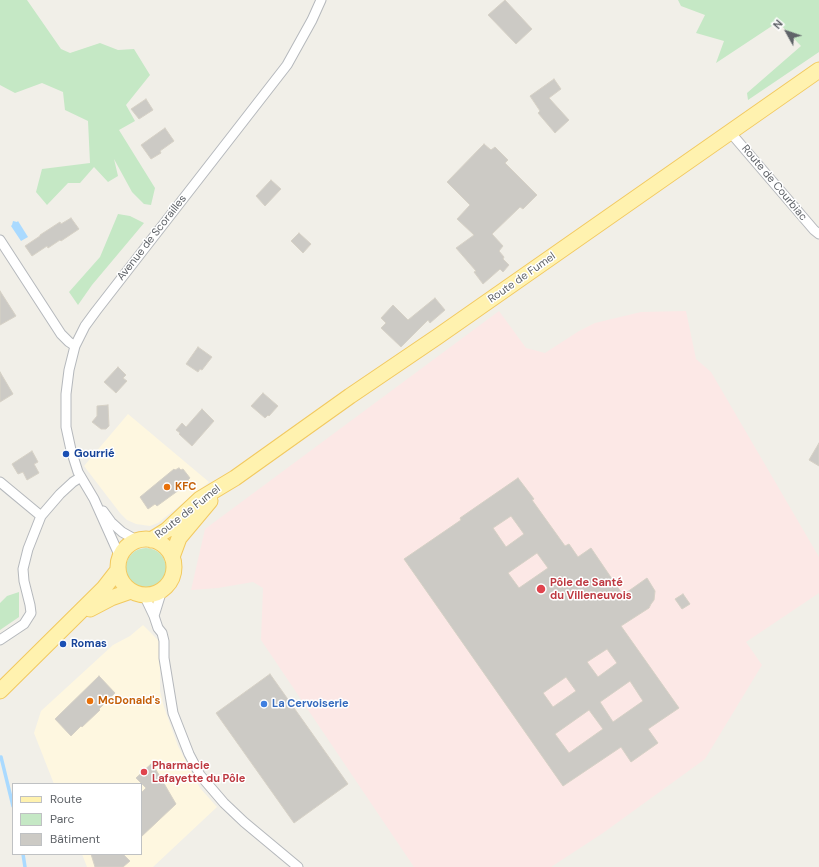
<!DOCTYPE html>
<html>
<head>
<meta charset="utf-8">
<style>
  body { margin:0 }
  #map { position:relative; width:819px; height:867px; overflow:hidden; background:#f1efe8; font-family:"DM Sans",sans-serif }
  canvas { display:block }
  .legend { position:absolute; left:12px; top:783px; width:130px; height:72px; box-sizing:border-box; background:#fff; border:1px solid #bfc1c3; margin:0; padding:5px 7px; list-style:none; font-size:12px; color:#5f6368 }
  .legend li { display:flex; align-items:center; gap:8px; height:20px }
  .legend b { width:20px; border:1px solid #bfc1c3 }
  .north { position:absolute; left:767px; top:12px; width:40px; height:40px; -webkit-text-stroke:3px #fff; paint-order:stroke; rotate:310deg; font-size:11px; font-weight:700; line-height:16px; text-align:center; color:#5f6368 }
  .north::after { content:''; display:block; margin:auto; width:14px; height:18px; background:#5f6368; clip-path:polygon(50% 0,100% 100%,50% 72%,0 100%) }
</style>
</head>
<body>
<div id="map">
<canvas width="819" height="867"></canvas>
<ul class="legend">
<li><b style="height:5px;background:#fff2af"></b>Route</li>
<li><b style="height:11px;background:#c5e8c5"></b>Parc</li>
<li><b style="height:11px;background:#cccac5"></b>Bâtiment</li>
</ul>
<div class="north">N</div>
</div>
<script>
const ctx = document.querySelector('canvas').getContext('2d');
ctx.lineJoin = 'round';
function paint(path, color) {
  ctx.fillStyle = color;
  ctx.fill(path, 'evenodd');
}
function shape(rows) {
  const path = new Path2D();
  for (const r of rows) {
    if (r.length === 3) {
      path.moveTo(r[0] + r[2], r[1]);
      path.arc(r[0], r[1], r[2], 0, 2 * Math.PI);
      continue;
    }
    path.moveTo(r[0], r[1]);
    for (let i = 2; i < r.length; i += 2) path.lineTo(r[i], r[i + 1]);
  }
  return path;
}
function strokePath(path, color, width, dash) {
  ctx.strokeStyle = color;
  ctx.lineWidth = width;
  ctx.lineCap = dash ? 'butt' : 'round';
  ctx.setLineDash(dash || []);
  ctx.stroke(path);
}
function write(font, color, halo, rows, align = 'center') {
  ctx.font = font + ' "DM Sans",sans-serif';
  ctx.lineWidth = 3;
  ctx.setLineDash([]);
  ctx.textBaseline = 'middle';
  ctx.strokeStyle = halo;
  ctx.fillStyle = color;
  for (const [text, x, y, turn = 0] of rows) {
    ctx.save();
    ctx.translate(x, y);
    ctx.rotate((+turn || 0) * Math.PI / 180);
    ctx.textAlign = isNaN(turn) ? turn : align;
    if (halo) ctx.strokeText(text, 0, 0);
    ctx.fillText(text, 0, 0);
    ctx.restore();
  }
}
const commercial = shape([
  [128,414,209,482,158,523,150,526,136,524,127,520,120,513,84,466],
  [143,625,161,643,160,662,160,691,164,707,178,746,200,788,217,807,153,867,87,867,82,854,141,854,141,784,54,784,34,733,41,711,113,645,130,636]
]);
const medical = shape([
  [499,311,526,348,545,353,579,331,595,323,641,312,686,311,696,359,711,372,819,557,819,593,746,642,762,665,705,759,603,833,551,867,414,867,261,640,263,588,253,582,218,588,191,590,205,529]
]);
const green = shape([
  [0,0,27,0,61,49,70,53,100,43,118,50,134,49,150,75,126,105,135,121,119,130,155,188,151,205,144,204,132,192,114,159,118,176,108,182,94,167,80,183,68,183,47,205,36,192,42,169,90,163,88,121,65,110,63,92,42,83,15,93,0,85],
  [678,0,819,0,819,52,748,100,747,93,801,46,778,22,716,63,724,41,696,33,705,15,681,6],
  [118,214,130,216,144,223,92,285,78,305,69,292,100,257],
  [146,568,20],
  [19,592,19,617,0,630,0,603,7,596]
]);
const water = shape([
  [13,221,17,222,18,221,28,237,21,241,11,226,12,225]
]);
const stream = shape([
  [1,757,13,806],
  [23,854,25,867]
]);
const building = shape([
  [505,0,532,29,516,44,488,15,505,0],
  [554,79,561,89,549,98,569,120,555,133,538,113,540,111,530,96,554,79],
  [146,99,153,110,139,119,131,109,146,99],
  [165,128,174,141,160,151,161,153,151,159,141,145,165,128],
  [484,144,491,150,495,147,508,160,505,163,537,195,523,209,520,207,492,234,503,246,499,251,504,257,503,259,509,265,503,272,500,269,483,284,474,272,476,271,456,248,474,235,457,219,470,205,447,182,484,144],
  [271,180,281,189,265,206,256,196,271,180],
  [71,218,79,229,61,241,60,240,48,248,47,246,32,256,25,246,40,236,40,235,60,222,61,224,71,218],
  [299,233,311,244,303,253,291,241,299,233],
  [0,291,16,316,0,325,0,291],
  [435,298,445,310,430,323,428,320,401,347,381,328,386,323,381,318,393,305,408,320,435,298],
  [198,347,212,357,202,370,200,369,198,372,186,364,198,347],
  [118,367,126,375,123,378,127,381,116,393,104,382,118,367],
  [0,372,13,394,0,402,0,372],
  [263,393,278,406,269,416,268,415,265,418,251,406,263,393],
  [108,405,109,426,106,429,101,429,92,422,97,416,97,406,108,405],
  [202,409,214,421,192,446,179,434,180,433,176,430,182,423,186,427,202,409],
  [819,443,819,466,809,460,819,443],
  [32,451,38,462,34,464,39,473,27,480,23,472,18,474,12,464,32,451],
  [179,468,181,470,183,469,190,478,188,480,190,482,157,506,155,504,148,509,140,497,174,469,175,470,179,468],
  [518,478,534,499,532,500,565,546,569,544,578,557,591,548,623,595,647,578,655,591,654,600,651,604,649,608,621,626,679,708,648,729,658,743,631,762,621,747,563,786,404,559,461,520,460,518,518,478],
  [511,516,524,534,506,547,493,528,511,516],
  [537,553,548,568,519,588,508,573,537,553],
  [607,649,617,663,598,677,587,662,607,649],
  [566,677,576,691,553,707,543,693,566,677],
  [630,681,643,701,613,722,600,702,630,681],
  [589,710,603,729,569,753,555,734,589,710],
  [683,594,690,604,682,609,675,599,683,594],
  [270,674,348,784,294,823,216,713,270,674],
  [99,676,115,693,99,709,100,710,82,727,81,726,71,736,55,719,99,676],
  [152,763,176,804,141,837,141,793,146,788,136,778,152,763],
  [91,854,123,854,130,861,123,867,95,867,91,854]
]);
const minor = shape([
  [730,132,814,230,819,234],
  [0,240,61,334,69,342,75,346],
  [0,482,41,516],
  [103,511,111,522,122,532,138,541],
  [120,557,94,499,78,472,71,450,66,427,66,394,69,370,75,346,85,326,96,311,287,65,312,20,321,0],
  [144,595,154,616,158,628,162,633,164,641,164,658,173,713,189,754,200,775,224,803,244,822,298,867],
  [154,616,162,590],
  [0,640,24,624,31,613,30,605,24,581,23,569,28,549,41,516,60,494,73,482,81,477]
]);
const primary = shape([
  [146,567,28],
  [151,540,167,530,200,499,235,478,350,396,437,337,819,70],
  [172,557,179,538,210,501],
  [90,609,111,598,131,591],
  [0,691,104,588,118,570]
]);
const markers = [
  [66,454,4,"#1a4fb4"],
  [167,487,4,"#e8710a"],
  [541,589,5,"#e0444e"],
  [63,644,4,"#1a4fb4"],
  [90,701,4,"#e8710a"],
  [264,704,4,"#3f7fe0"],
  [144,772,4,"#e0444e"]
];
const streetNames = [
  ["Route de Courbiac",774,183,50],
  ["Avenue de Scorailles",152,238,-52],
  ["Route de Fumel",522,278,-35],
  ["Route de Fumel",188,512,-38]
];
const transitNames = [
  ["Gourrié",74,454],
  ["Romas",71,644]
];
const foodNames = [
  ["KFC",175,487],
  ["McDonald's",98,701]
];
const healthNames = [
  ["Pôle de Santé",550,583],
  ["du Villeneuvois",550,596],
  ["Pharmacie",152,766],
  ["Lafayette du Pôle",152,779]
];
const shopNames = [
  ["La Cervoiserie",272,704]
];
paint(commercial, '#fef7e0');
paint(medical, '#fce8e6');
paint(green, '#c5e8c5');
paint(water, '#aadaff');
strokePath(stream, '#aadaff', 3.5);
paint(building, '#cccac5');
strokePath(building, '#d6d1c6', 1);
strokePath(minor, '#b5b8bc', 11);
strokePath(primary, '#f2c960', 17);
strokePath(minor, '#fff', 9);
strokePath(primary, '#fff2af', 15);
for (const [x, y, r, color] of markers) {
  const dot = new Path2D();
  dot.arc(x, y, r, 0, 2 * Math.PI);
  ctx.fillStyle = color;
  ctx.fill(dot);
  strokePath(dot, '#fff', 1.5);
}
write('11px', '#5f6368', '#fff', streetNames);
write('bold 11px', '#164399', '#fff', transitNames, 'left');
write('bold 11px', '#c56008', '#fff', foodNames, 'left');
write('bold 11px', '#be3a42', '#fff', healthNames, 'left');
write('bold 11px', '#366cbe', '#fff', shopNames, 'left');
</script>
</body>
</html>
